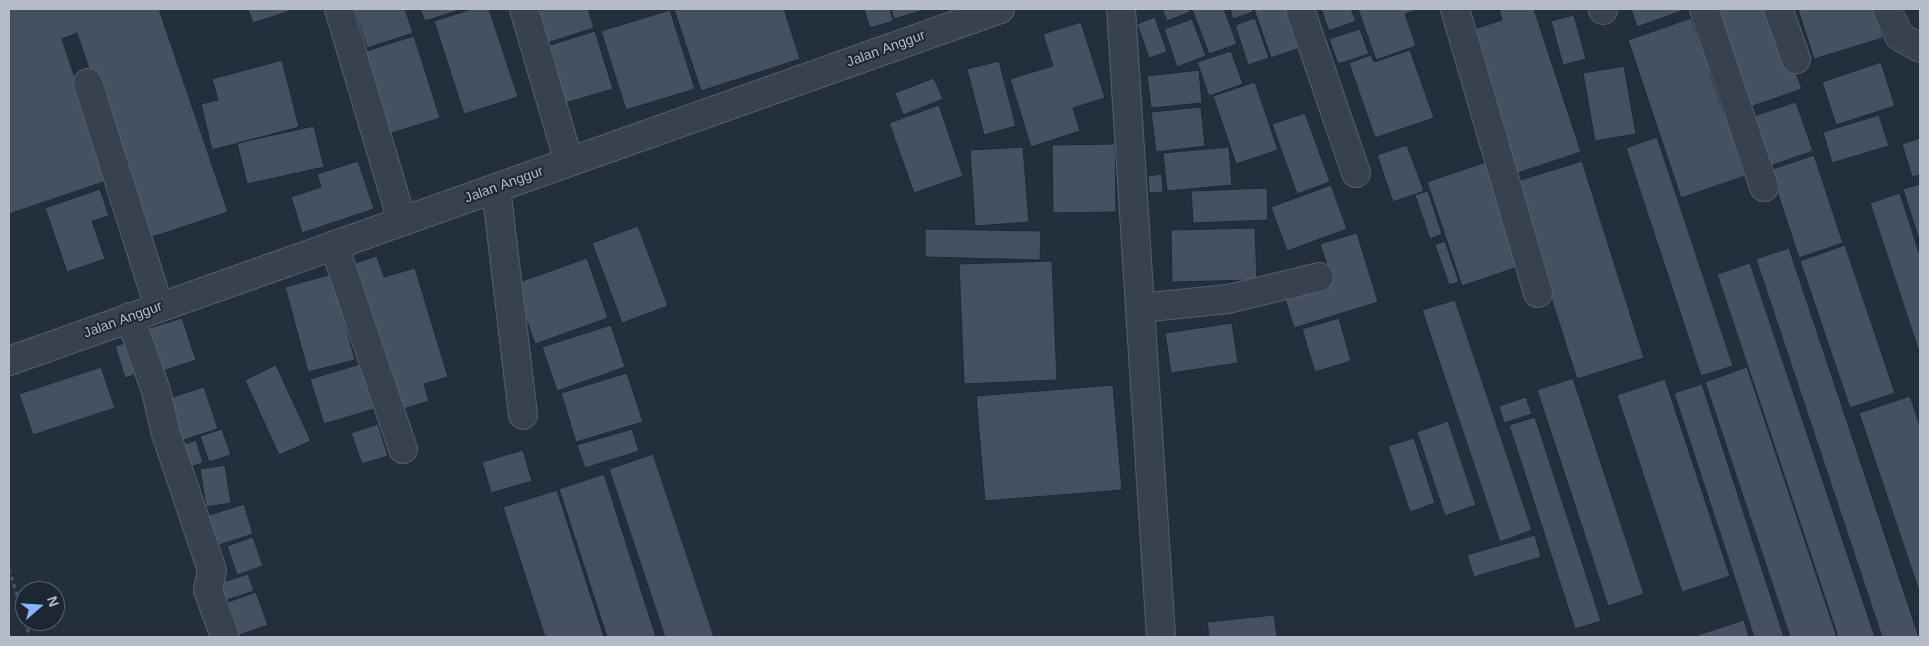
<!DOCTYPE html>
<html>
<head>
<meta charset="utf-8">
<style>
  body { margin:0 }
  #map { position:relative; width:1929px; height:646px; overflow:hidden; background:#242f3e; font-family:Arial,sans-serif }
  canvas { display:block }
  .frame { position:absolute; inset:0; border:10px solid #b4bcc9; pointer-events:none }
  .north { position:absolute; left:15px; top:581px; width:50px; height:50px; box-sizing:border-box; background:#1d2633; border:1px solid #59626f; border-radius:50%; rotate:71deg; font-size:14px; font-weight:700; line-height:20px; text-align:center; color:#b4bcc9 }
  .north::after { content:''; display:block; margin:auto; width:18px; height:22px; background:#8ab4f8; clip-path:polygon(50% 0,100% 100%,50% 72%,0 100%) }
</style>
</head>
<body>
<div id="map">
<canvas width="1929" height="646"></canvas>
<div class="frame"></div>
<div class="north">N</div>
</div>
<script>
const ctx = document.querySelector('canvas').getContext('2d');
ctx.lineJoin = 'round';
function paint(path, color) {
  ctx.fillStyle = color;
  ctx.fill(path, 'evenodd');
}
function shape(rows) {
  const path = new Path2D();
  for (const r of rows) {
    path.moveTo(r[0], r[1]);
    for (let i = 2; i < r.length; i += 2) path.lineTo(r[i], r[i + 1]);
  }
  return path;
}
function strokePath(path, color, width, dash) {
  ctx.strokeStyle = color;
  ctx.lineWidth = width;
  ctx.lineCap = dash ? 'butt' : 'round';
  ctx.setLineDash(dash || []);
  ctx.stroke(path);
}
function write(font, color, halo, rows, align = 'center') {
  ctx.font = font + ' Arial,sans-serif';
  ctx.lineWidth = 4;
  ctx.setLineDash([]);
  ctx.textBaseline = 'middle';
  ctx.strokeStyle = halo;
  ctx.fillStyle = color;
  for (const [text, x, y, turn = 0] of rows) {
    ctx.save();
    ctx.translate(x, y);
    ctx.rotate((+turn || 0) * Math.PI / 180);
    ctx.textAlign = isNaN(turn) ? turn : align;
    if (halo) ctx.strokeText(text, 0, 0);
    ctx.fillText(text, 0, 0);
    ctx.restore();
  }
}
const building = shape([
  [9,9,159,9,228,212,146,239,77,33,62,39,109,180,9,214,9,9],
  [248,9,296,9,253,23,248,9],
  [354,9,405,9,413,33,367,48,354,9],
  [420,9,463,9,425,21,420,9],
  [472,9,489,9,518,97,464,114,434,21,472,9],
  [545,9,588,9,594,28,544,44,534,12,545,9],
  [674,9,784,9,800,59,701,91,674,9],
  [864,9,890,9,893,21,870,28,864,9],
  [891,9,927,9,894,19,891,9],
  [1162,9,1189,9,1190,12,1167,21,1162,9],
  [1192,9,1224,9,1237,44,1209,54,1192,9],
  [1230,9,1252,9,1253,12,1233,19,1230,9],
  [1254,9,1296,9,1309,45,1271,58,1254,9],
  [1321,9,1351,9,1356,21,1329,31,1321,9],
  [1358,9,1419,9,1405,14,1416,46,1376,60,1358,9],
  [1499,9,1534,9,1581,152,1512,175,1465,32,1502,20,1499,9],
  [1631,9,1684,9,1684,10,1637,27,1631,9],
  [1716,9,1773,9,1802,89,1750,107,1716,9],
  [1798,9,1874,9,1883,38,1814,59,1798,9],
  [670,10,695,89,626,110,601,31,670,10],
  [1574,15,1586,59,1563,65,1551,21,1574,15],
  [1155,17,1167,52,1149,58,1137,24,1155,17],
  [1255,18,1269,58,1248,65,1235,25,1255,18],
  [1691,18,1703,51,1711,48,1718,68,1709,71,1724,115,1733,112,1740,134,1732,137,1745,176,1681,198,1628,40,1691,18],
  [1192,19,1206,56,1177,67,1164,29,1192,19],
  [1081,22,1105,98,1073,108,1080,131,1031,147,1010,79,1053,66,1043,34,1081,22],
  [1360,29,1369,54,1338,64,1329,39,1360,29],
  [595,31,613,89,562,104,544,47,595,31],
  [414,36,440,118,389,134,363,52,414,36],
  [1410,50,1434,118,1375,138,1349,63,1371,55,1374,62,1410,50],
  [1231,51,1243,84,1209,96,1197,62,1231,51],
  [282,60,299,127,212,150,201,104,218,100,212,79,282,60],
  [999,61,1016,126,984,135,967,69,999,61],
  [1881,62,1895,106,1836,125,1822,82,1881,62],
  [1624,66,1636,134,1595,141,1583,73,1624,66],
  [1199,70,1202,103,1151,108,1147,76,1199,70],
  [934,78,943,99,903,115,895,93,934,78],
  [1255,82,1278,150,1236,164,1213,96,1255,82],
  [1796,102,1813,151,1767,167,1751,117,1796,102],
  [939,105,963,176,914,193,889,123,939,105],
  [1201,107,1205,146,1156,152,1151,112,1201,107],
  [1305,113,1330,182,1297,194,1272,124,1305,113],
  [1879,115,1889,146,1832,163,1823,132,1879,115],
  [314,126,324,167,247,184,237,143,314,126],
  [1657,137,1733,366,1701,376,1626,148,1657,137],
  [1920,138,1920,175,1912,177,1902,144,1920,138],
  [1115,144,1116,212,1053,213,1052,145,1115,144],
  [1407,145,1424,191,1393,202,1377,155,1407,145],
  [1023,147,1029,222,975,226,970,150,1023,147],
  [1229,147,1232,185,1167,191,1163,153,1229,147],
  [1814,155,1843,243,1799,258,1770,170,1814,155],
  [1498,158,1532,262,1462,286,1427,182,1498,158],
  [358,161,374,209,302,233,291,197,321,187,317,174,358,161],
  [1582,161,1644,358,1577,379,1514,182,1582,161],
  [1162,174,1163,192,1149,193,1148,176,1162,174],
  [1920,184,1920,243,1903,189,1920,184],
  [1331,185,1347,229,1287,251,1271,207,1331,185],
  [1267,188,1268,220,1193,223,1191,191,1267,188],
  [100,189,109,216,92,221,105,259,67,272,45,208,100,189],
  [1428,191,1442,234,1430,239,1415,195,1428,191],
  [1900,193,1920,256,1920,355,1870,203,1900,193],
  [638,226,668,306,622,323,592,243,638,226],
  [1255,228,1257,280,1172,282,1171,230,1255,228],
  [925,229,1041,231,1040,260,925,257,925,229],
  [1357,233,1378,302,1294,328,1284,295,1332,280,1320,244,1357,233],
  [1445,241,1459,282,1449,285,1435,245,1445,241],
  [1845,245,1895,393,1850,408,1800,261,1845,245],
  [1789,248,1919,637,1882,637,1756,259,1789,248],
  [377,256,384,277,415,268,448,377,424,384,429,401,403,409,346,266,377,256],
  [587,258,608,318,535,344,514,284,587,258],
  [1052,261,1057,380,964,384,959,264,1052,261],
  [1750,263,1875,637,1838,637,1717,274,1750,263],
  [332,274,355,360,308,372,285,287,332,274],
  [1455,300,1532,530,1500,542,1422,310,1455,300],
  [182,318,196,360,154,374,140,331,182,318],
  [1339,318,1351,361,1315,372,1302,329,1339,318],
  [1232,323,1238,363,1171,373,1165,333,1232,323],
  [611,325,625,367,557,391,542,347,611,325],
  [132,341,142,372,125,378,115,346,132,341],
  [360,364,374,409,324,424,310,379,360,364],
  [276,365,311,441,279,455,245,380,276,365],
  [101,367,115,408,33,435,19,394,101,367],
  [1747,367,1837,637,1790,637,1705,382,1747,367],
  [627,373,643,422,576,442,561,393,627,373],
  [1573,378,1644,594,1608,606,1537,390,1573,378],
  [1665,379,1730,576,1682,592,1617,395,1665,379],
  [1702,384,1784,637,1754,637,1674,393,1702,384],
  [1113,385,1122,490,985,501,976,396,1113,385],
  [204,387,218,429,180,441,166,399,204,387],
  [1910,396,1920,426,1920,594,1859,413,1910,396],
  [1526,397,1532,414,1504,423,1499,406,1526,397],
  [1535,417,1601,621,1575,629,1509,425,1535,417],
  [1448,421,1476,505,1445,516,1417,432,1448,421],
  [378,424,388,456,362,464,351,433,378,424],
  [222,429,231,455,209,462,200,436,222,429],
  [632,429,639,451,585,468,577,445,632,429],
  [1414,438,1435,503,1410,512,1388,446,1414,438],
  [196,440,203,463,183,469,176,447,196,440],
  [523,450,532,481,491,493,482,462,523,450],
  [653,454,714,637,665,637,609,469,653,454],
  [225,465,231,503,206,507,200,469,225,465],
  [604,474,656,637,607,637,559,489,604,474],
  [557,490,604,637,545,637,503,507,557,490],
  [244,504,253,534,213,547,203,517,244,504],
  [1535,535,1541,557,1474,577,1467,555,1535,535],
  [253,537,263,566,237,575,227,546,253,537],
  [248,574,254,591,221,602,214,585,248,574],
  [256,592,268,625,234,637,222,604,256,592],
  [1274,615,1277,637,1209,637,1207,622,1274,615],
  [1744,620,1749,637,1691,637,1744,620]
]);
const path = shape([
  [9,569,25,621],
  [25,621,30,637]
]);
const minor = shape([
  [339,9,402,221],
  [524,9,569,162],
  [1121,9,1161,637],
  [1300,9,1356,173],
  [1455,9,1538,293],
  [1603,9,1603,10],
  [1704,9,1764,187],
  [1778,9,1796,59],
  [1887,9,1899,36,1920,48],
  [88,83,159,307],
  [496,188,523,415],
  [334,245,403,449],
  [1140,308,1228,299,1319,277],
  [130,317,156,391,166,434,212,570,208,590,225,637],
  [9,361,1000,9]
]);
const streetNames = [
  ["Jalan Anggur",886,49,-20],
  ["Jalan Anggur",504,185,-20],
  ["Jalan Anggur",123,320,-20]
];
paint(building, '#455162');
strokePath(building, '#1f2835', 1);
strokePath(minor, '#565f6c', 30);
strokePath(path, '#44595c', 3, [4, 4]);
strokePath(minor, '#38414e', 28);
write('14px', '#b4bcc9', '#1d2633', streetNames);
</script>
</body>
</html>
